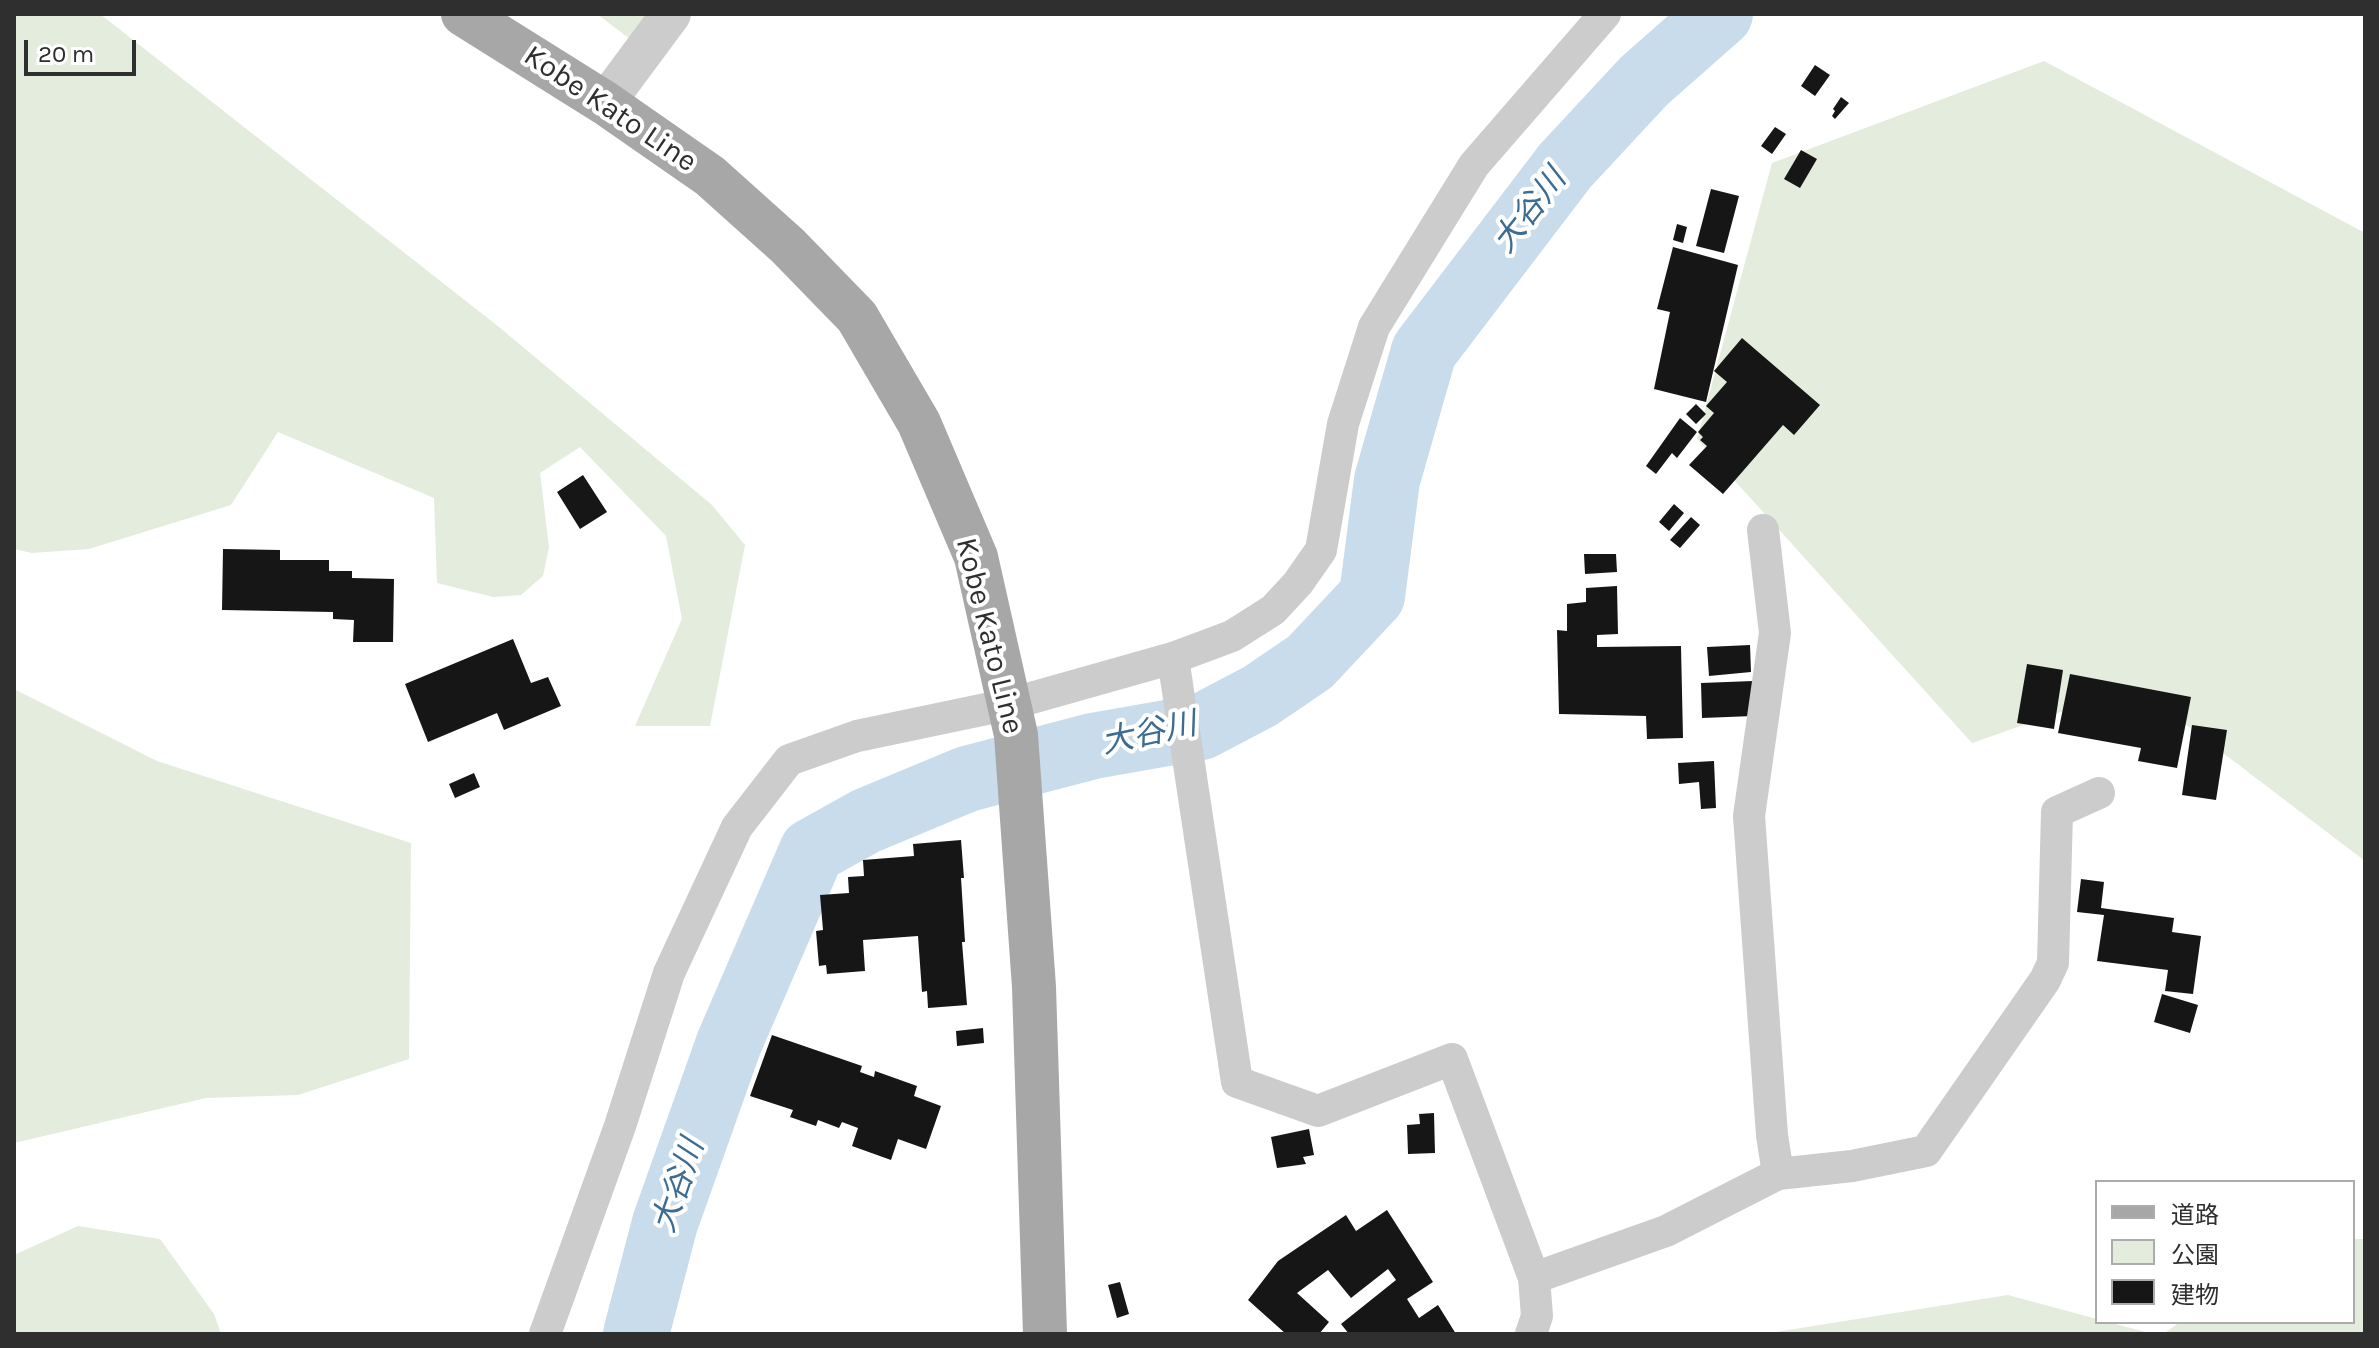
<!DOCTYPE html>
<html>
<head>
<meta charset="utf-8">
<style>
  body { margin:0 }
  #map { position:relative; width:2379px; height:1348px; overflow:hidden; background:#fff; font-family:Karla,"Noto Sans JP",sans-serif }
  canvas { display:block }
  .frame { position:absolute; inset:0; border:16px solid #2f2f2f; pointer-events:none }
  .legend { position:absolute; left:2095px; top:1180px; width:260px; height:144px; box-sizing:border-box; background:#fff; border:2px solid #acacac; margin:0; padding:10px 14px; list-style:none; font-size:24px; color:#2f2f2f }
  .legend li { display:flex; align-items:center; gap:16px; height:40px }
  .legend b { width:40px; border:2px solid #acacac }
  .scale { position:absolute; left:24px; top:40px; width:112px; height:36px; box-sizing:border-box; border:4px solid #2f2f2f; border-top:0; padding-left:10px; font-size:24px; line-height:28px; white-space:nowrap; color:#2f2f2f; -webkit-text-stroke:6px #fff; paint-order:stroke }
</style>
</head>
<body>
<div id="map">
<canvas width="2379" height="1348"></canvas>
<div class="frame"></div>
<ul class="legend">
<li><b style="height:10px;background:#a7a7a7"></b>道路</li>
<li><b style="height:22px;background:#e4ecdd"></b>公園</li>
<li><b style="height:22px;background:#161616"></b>建物</li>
</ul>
<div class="scale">20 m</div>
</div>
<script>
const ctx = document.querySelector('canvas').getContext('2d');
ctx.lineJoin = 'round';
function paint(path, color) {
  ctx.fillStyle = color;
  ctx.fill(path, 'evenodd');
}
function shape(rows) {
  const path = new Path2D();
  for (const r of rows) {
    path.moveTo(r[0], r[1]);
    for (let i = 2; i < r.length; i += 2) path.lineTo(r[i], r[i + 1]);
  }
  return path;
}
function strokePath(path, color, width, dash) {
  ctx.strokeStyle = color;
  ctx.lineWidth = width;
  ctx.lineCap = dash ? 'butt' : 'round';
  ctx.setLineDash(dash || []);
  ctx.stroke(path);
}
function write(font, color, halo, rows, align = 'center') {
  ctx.font = font + ' Karla,"Noto Sans JP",sans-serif';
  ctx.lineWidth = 8;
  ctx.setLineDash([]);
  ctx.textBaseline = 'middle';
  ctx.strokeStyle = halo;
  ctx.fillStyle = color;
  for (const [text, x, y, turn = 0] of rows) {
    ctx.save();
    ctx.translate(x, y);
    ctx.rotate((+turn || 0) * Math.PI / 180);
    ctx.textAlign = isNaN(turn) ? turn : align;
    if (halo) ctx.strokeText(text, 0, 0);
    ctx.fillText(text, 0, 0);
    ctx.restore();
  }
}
const green = shape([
  [14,14,100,14,499,327,712,505,745,545,710,726,635,726,682,619,666,536,580,447,540,473,549,547,543,576,521,595,493,597,437,583,434,498,278,432,231,505,89,549,32,553,14,549],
  [597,14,652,14,643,49],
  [2044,61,2365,233,2365,861,2135,686,1972,743,1697,439,1772,163],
  [14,689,157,761,411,843,409,1059,298,1095,206,1098,14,1143],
  [78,1226,160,1239,214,1314,221,1334,14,1334,14,1255],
  [2353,1239,2365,1239,2365,1334,2163,1334,2180,1322,2353,1322],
  [2008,1295,2097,1319,2097,1322,2108,1322,2153,1334,1763,1334]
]);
const river = shape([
  [636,1334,665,1223,729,1043,812,851,866,821,967,779,1093,746,1201,727,1260,696,1310,662,1372,596,1387,480,1424,351,1565,166,1644,81,1720,14]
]);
const building = shape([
  [1815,65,1830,75,1815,96,1801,86],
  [1841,97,1849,103,1835,119,1832,116,1835,111,1833,109],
  [1775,127,1786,134,1772,154,1761,146],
  [1801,150,1817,159,1800,188,1784,179],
  [1711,189,1739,196,1724,253,1696,246],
  [1677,224,1687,227,1683,243,1673,240],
  [1673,247,1738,265,1706,402,1654,389,1670,312,1657,309],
  [1742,338,1820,405,1794,435,1783,425,1723,494,1689,465,1707,446,1700,440,1703,437,1698,432,1714,413,1706,406,1727,382,1714,371],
  [1696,404,1706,414,1696,424,1686,414],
  [1680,418,1697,432,1677,458,1672,453,1656,474,1646,466],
  [583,475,607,512,580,529,557,492],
  [1674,504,1684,513,1669,531,1659,522],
  [1691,517,1700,525,1680,548,1670,540],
  [223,549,280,550,280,560,329,560,329,571,352,571,352,578,394,579,393,642,353,642,354,620,333,619,333,612,222,610],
  [1584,554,1616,554,1617,572,1585,574],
  [1617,586,1618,634,1597,635,1597,647,1681,646,1683,738,1647,739,1646,716,1559,714,1557,630,1567,631,1567,604,1586,602,1586,588],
  [513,639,531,683,548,677,561,706,504,730,497,713,428,742,405,684],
  [1750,645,1751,672,1709,676,1707,647],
  [2027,664,2063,670,2054,729,2017,723],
  [2070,674,2191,697,2177,768,2138,761,2141,748,2058,733],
  [1753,681,1753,716,1702,718,1701,683],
  [2192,725,2227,730,2216,800,2182,795],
  [1714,761,1716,808,1701,809,1699,782,1679,784,1678,763],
  [474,773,480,787,455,798,449,784],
  [961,840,964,878,961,878,965,942,962,942,967,1005,928,1008,927,991,922,992,918,936,863,940,865,971,827,974,826,965,819,966,816,931,823,930,820,895,849,893,848,877,864,876,863,860,914,856,913,844],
  [2081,879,2104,882,2101,908,2174,918,2172,932,2201,936,2193,994,2165,991,2168,970,2097,961,2104,915,2077,912],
  [2162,994,2198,1005,2190,1033,2154,1022],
  [983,1028,984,1043,957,1046,956,1031],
  [772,1035,862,1066,860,1072,874,1077,875,1071,917,1086,914,1096,941,1106,926,1149,898,1139,891,1160,852,1146,858,1128,842,1122,839,1128,818,1120,816,1126,790,1117,793,1110,750,1096],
  [1434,1113,1435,1153,1408,1154,1407,1125,1420,1124,1419,1114],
  [1309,1129,1314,1155,1303,1157,1306,1164,1277,1168,1271,1137],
  [1387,1210,1433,1282,1407,1299,1419,1318,1438,1305,1456,1334,1349,1334,1341,1324,1396,1280,1388,1269,1351,1298,1328,1270,1297,1293,1329,1322,1319,1334,1286,1334,1248,1300,1278,1261,1346,1215,1356,1231],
  [1120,1282,1129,1314,1117,1318,1108,1285]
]);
const minor = shape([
  [1763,530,1775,633,1749,816,1772,1135,1778,1174],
  [1173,658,1237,1082,1318,1111,1452,1059,1534,1278,1537,1316,1531,1334],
  [1534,1278,1666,1231,1778,1174,1852,1166,1926,1151,2045,980,2053,963,2057,812,2099,793],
  [545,1334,620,1126,669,973,737,827,789,760,857,736,1010,704,1173,658,1232,636,1273,610,1298,583,1321,550,1343,424,1374,327,1474,165,1605,14]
]);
const tertiary = shape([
  [605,103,671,14]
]);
const primary = shape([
  [463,14,605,103,710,176,788,246,857,317,919,423,976,557,1016,735,1034,987,1045,1334]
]);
const streetNames = [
  ["Kobe Kato Line",610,109,34],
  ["Kobe Kato Line",989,636,76]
];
const waterNames = [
  ["大谷川",1530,211,-52],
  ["大谷川",1149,734,-12],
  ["大谷川",679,1186,-71]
];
paint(green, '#e4ecdd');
strokePath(river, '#c9dcec', 66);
paint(building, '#161616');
strokePath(minor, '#ccc', 32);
strokePath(tertiary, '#ccc', 40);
strokePath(primary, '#a7a7a7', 44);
write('30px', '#2f2f2f', '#fff', streetNames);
write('italic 32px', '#3c6c92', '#fff', waterNames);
</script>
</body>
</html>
